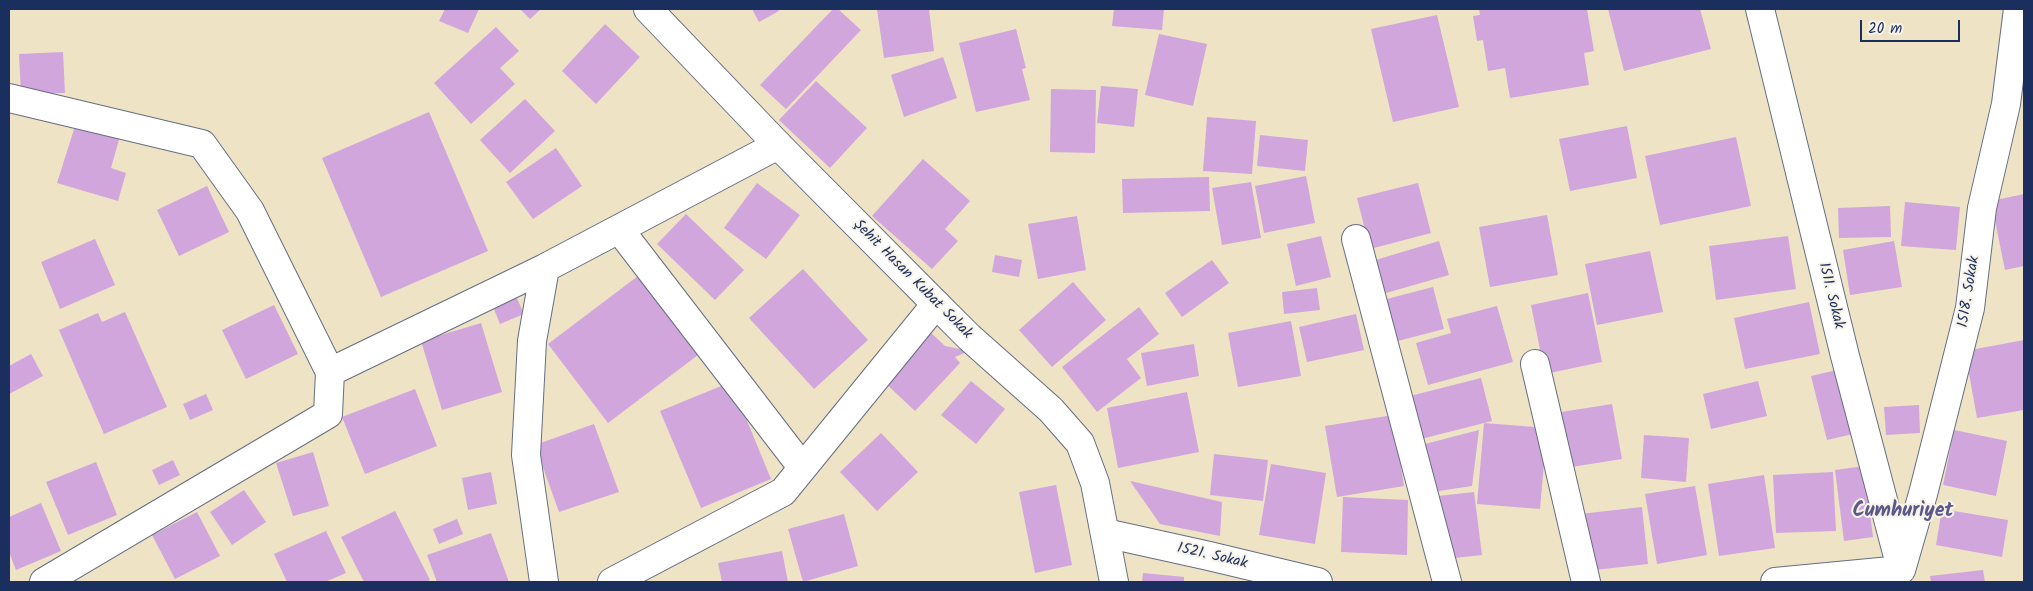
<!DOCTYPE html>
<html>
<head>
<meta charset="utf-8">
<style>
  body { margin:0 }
  #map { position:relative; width:2033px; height:591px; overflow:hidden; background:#eee3c5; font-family:Kalam,sans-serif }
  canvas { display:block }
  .frame { position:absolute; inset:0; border:10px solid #1b2f5e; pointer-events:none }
  .scale { position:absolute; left:1860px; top:20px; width:100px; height:22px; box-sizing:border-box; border:2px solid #1b2f5e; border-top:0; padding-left:6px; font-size:15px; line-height:18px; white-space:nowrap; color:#1b2f5e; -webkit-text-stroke:4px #f7f3e8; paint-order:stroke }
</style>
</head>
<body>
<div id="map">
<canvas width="2033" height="591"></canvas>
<div class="frame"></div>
<div class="scale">20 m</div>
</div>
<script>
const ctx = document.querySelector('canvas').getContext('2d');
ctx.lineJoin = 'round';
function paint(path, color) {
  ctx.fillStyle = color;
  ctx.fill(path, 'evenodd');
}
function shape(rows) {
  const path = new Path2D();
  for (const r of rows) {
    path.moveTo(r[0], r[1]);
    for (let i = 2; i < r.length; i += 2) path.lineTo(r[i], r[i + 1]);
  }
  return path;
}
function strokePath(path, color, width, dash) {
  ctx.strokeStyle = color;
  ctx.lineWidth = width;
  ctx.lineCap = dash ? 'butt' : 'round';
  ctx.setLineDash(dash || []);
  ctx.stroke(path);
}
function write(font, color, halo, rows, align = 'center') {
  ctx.font = font + ' Kalam,sans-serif';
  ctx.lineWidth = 4;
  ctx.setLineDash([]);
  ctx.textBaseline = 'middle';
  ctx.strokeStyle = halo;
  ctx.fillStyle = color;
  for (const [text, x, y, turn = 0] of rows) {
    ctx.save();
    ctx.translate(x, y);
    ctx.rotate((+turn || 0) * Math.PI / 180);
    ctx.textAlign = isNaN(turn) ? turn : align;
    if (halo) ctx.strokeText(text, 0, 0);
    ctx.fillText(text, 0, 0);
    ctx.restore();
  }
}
const building = shape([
  [445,9,479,9,468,33,439,21],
  [520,9,541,9,530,19],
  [752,9,778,9,779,11,759,22],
  [833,9,838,9,861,30,786,109,760,85],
  [877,9,929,9,934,51,884,58],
  [1114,9,1164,9,1162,30,1112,26],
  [1479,9,1587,9,1594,51,1584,53,1589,85,1510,98,1505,68,1488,71,1483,40,1477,41,1473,16,1480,15],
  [1608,9,1700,9,1711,49,1624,71],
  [1437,15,1459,107,1393,122,1371,29],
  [605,24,640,57,596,104,562,71],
  [496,27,519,51,500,68,515,84,471,124,434,83],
  [1016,29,1026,68,1022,69,1030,100,976,112,959,43],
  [1159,34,1207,44,1193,106,1145,95],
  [63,52,65,93,21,94,19,54],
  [943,57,957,98,904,117,891,75],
  [816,81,867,128,830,168,779,120],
  [1101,86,1138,89,1134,127,1097,123],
  [1051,89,1096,90,1095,153,1050,152],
  [525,99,555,131,510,173,480,140],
  [429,112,488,251,381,297,322,158],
  [1207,117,1256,121,1252,174,1203,171],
  [76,123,120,136,111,168,126,173,118,201,57,183],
  [1627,126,1637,178,1570,191,1559,139],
  [1260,135,1308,140,1305,171,1257,166],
  [1736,137,1751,206,1660,225,1645,156],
  [556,148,582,186,533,219,506,182],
  [923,159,970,201,945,229,958,241,932,269,872,216],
  [1306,176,1315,223,1264,233,1255,186],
  [1209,177,1210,211,1123,213,1122,179],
  [1251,182,1261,238,1222,245,1212,188],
  [757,183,800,215,766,259,724,228],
  [1418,183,1431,233,1370,249,1357,198],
  [207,186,229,232,179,256,157,210],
  [2024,194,2024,266,2005,270,1991,201],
  [1905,202,1960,207,1956,250,1901,246],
  [1890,206,1891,237,1839,238,1838,208],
  [686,214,744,270,715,300,657,244],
  [1547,215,1558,275,1490,287,1479,227],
  [1077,216,1086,270,1038,279,1028,224],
  [1321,236,1331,277,1296,286,1287,244],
  [1788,236,1796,289,1716,300,1709,246],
  [95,239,115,285,60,309,41,262],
  [1439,241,1449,275,1379,295,1369,262],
  [1894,241,1902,287,1850,295,1843,250],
  [1650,251,1663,312,1597,325,1585,264],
  [995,255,1022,260,1019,277,992,272],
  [1212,260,1229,283,1182,317,1165,293],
  [803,269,868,340,814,389,749,318],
  [642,273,702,352,608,423,548,344],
  [1073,282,1106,320,1052,367,1019,330],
  [1433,287,1444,329,1394,342,1383,300],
  [1317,288,1320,310,1284,314,1282,292],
  [1588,293,1602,362,1545,374,1531,305],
  [515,294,524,314,500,324,492,304],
  [1809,302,1820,354,1745,369,1734,318],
  [274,305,298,354,246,379,222,330],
  [1497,306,1513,362,1428,385,1416,343,1451,333,1447,319],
  [1139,307,1159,334,1127,359,1141,378,1097,412,1062,367],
  [125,312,167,407,104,434,59,330,98,313,102,322],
  [1356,314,1364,350,1307,362,1299,327],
  [1291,321,1301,376,1238,387,1228,333],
  [481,323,502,392,442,410,421,341],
  [929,331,945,346,969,351,955,357,960,363,915,411,883,381],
  [2024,340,2024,410,1977,418,1965,351],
  [1194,344,1199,376,1147,386,1141,353],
  [31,354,43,376,9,394,9,366],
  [1837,370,1853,434,1827,440,1811,376],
  [1481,378,1492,421,1417,440,1406,397],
  [971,381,1005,409,976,444,941,415],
  [1758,381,1767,416,1711,429,1703,394],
  [731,382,771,479,701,508,660,411],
  [415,389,437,446,365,474,342,417],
  [1187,392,1199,452,1118,468,1107,408],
  [206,394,213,410,190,420,183,404],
  [1612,404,1622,459,1565,468,1555,413],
  [1919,405,1920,433,1886,435,1884,407],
  [1393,415,1404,486,1337,497,1325,426],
  [1484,423,1547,428,1540,509,1477,504],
  [594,424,619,492,559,512,535,445],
  [1479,430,1472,486,1432,492,1421,445],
  [1954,430,2007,441,1996,496,1943,485],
  [881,433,918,472,877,511,840,472],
  [1644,435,1689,438,1686,482,1641,478],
  [313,452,329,506,293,516,276,463],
  [1214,454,1268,460,1263,501,1210,495],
  [173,460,180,475,159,485,152,470],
  [96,462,117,515,68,535,46,482],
  [1271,464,1326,473,1315,544,1259,535],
  [1864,466,1873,537,1844,541,1835,470],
  [491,472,497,504,468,510,462,478],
  [1833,472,1836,531,1776,533,1773,475],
  [1764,475,1775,548,1719,556,1708,484],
  [1130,481,1222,502,1220,536,1160,524],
  [1056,485,1072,565,1035,573,1019,492],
  [1695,486,1707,555,1657,564,1645,494],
  [244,490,266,522,232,545,210,512],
  [1474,492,1482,555,1445,559,1438,496],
  [1343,497,1408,500,1407,555,1341,552],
  [41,503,61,551,16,570,9,552,9,517],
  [1642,507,1648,564,1586,571,1580,514],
  [1942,509,2008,520,2002,557,1936,545],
  [395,511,430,580,426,582,364,582,341,537],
  [197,512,220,556,175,579,152,535],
  [844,514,858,566,803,582,788,529],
  [457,519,463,534,439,544,433,529],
  [326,531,346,573,325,582,287,582,274,554],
  [491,533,509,582,437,582,427,555],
  [782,551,788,582,722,582,718,563],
  [1983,570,1985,582,1931,582,1930,576],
  [1143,573,1184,577,1184,582,1142,582]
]);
const street = shape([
  [1760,9,1845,356,1901,568],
  [9,98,202,144,250,211,330,372],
  [619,229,802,467],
  [1356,239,1447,582],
  [1535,364,1586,582],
  [1105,533,1209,556,1318,582],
  [44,582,328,414,330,372,545,268,778,145],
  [544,582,526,455,532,341,545,268],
  [612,582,783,492,936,304],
  [1775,582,1901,570,1923,494,1970,308,1982,208,2006,104,2018,9]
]);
const secondary = shape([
  [648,9,778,145,936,304,969,337,1051,410,1080,443,1095,483,1114,582]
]);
const streetNames = [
  ["Şehit Hasan Kubat Sokak",912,280,45],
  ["1518. Sokak",1970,292,-81],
  ["1511. Sokak",1830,296,76],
  ["1521. Sokak",1212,557,13]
];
const districtNames = [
  ["Cumhuriyet",1903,513]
];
paint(building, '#d1a6dd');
strokePath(street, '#656e82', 30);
strokePath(secondary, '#656e82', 30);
strokePath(street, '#fff', 28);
strokePath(secondary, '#fff', 28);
write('15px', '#1b2f5e', '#f7f3e8', streetNames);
write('bold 20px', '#5b598a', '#f7f3e8', districtNames);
</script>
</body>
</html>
